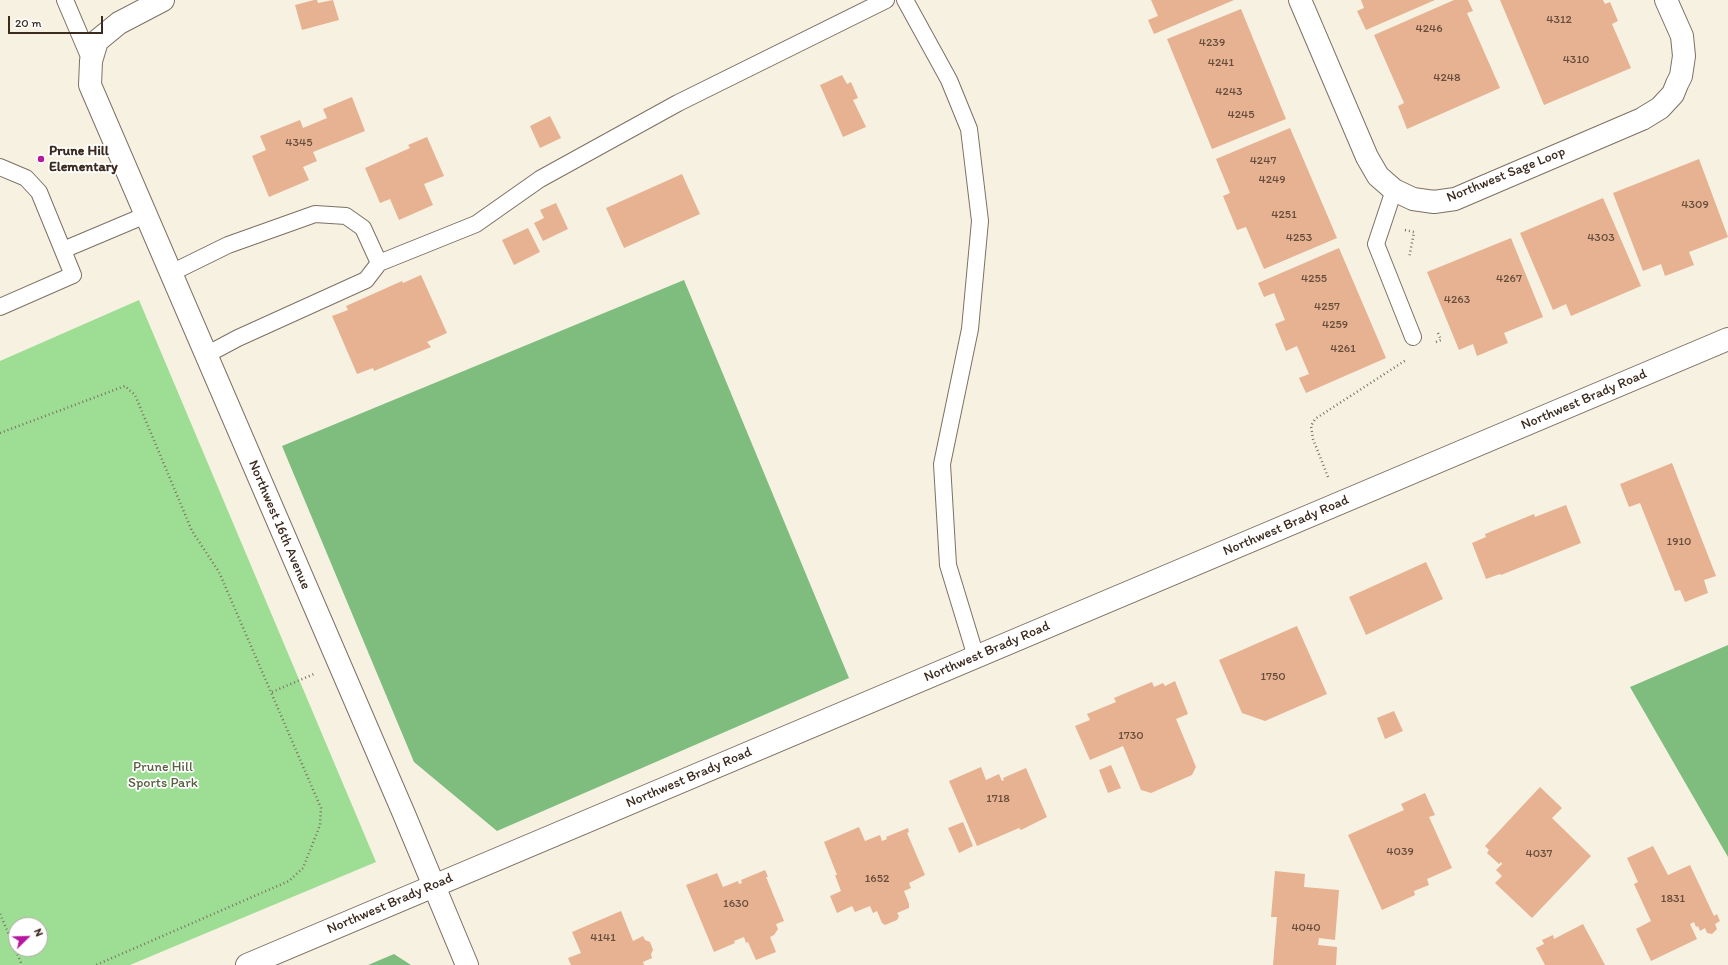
<!DOCTYPE html>
<html>
<head>
<meta charset="utf-8">
<style>
  body { margin:0 }
  #map { position:relative; width:1728px; height:965px; overflow:hidden; background:#f7f1e2; font-family:Itim,sans-serif }
  canvas { display:block }
  .north { position:absolute; left:8px; top:917px; width:40px; height:40px; box-sizing:border-box; background:#fff; border:1px solid #b1aaa5; border-radius:50%; rotate:67deg; font-size:11px; font-weight:700; line-height:16px; text-align:center; color:#3b2a1e }
  .north::after { content:''; display:block; margin:auto; width:14px; height:18px; background:#b5179e; clip-path:polygon(50% 0,100% 100%,50% 72%,0 100%) }
  .scale { position:absolute; left:8px; top:16px; width:95px; height:18px; box-sizing:border-box; border:2px solid #3b2a1e; border-top:0; padding-left:5px; font-size:12px; line-height:14px; white-space:nowrap; color:#3b2a1e; -webkit-text-stroke:3px #fff; paint-order:stroke }
</style>
</head>
<body>
<div id="map">
<canvas width="1728" height="965"></canvas>
<div class="north">N</div>
<div class="scale">20 m</div>
</div>
<script>
const ctx = document.querySelector('canvas').getContext('2d');
ctx.lineJoin = 'round';
function paint(path, color) {
  ctx.fillStyle = color;
  ctx.fill(path, 'evenodd');
}
function shape(rows) {
  const path = new Path2D();
  for (const r of rows) {
    path.moveTo(r[0], r[1]);
    for (let i = 2; i < r.length; i += 2) path.lineTo(r[i], r[i + 1]);
  }
  return path;
}
function strokePath(path, color, width, dash) {
  ctx.strokeStyle = color;
  ctx.lineWidth = width;
  ctx.lineCap = dash ? 'butt' : 'round';
  ctx.setLineDash(dash || []);
  ctx.stroke(path);
}
function write(font, color, halo, rows, align = 'center') {
  ctx.font = font + ' Itim,sans-serif';
  ctx.lineWidth = 3.5;
  ctx.setLineDash([]);
  ctx.textBaseline = 'middle';
  ctx.strokeStyle = halo;
  ctx.fillStyle = color;
  for (const [text, x, y, turn = 0] of rows) {
    ctx.save();
    ctx.translate(x, y);
    ctx.rotate((+turn || 0) * Math.PI / 180);
    ctx.textAlign = isNaN(turn) ? turn : align;
    if (halo) ctx.strokeText(text, 0, 0);
    ctx.fillText(text, 0, 0);
    ctx.restore();
  }
}
const green = shape([
  [139,300,376,862,130,965,0,965,0,361],
  [16,925,40,925,40,949,16,949]
]);
const forest = shape([
  [684,280,849,678,497,831,414,762,282,446],
  [1728,645,1728,857,1630,687],
  [394,954,411,965,368,965]
]);
const building = shape([
  [314,0,317,0,318,3,333,0,339,20,302,30,295,5],
  [1151,0,1234,0,1154,34,1148,20,1158,16],
  [1361,0,1435,0,1366,30,1357,11,1364,8],
  [1454,0,1468,0,1473,11,1467,13,1500,88,1407,129,1398,106,1404,103,1374,35],
  [1500,0,1603,0,1605,4,1610,2,1618,21,1612,24,1631,68,1544,105],
  [1241,9,1286,119,1212,149,1167,39],
  [842,75,847,84,851,82,858,98,853,100,866,127,843,137,820,85],
  [352,97,365,131,313,152,317,161,303,167,309,180,269,197,252,156,266,150,260,136,300,120,303,128,327,118,323,109],
  [550,116,561,138,540,148,530,126],
  [1290,128,1337,238,1264,269,1246,227,1237,230,1223,196,1230,193,1216,159],
  [427,137,444,176,424,184,433,205,399,220,390,199,380,203,365,168,410,148,408,145],
  [1699,159,1728,237,1689,252,1694,265,1665,276,1661,264,1643,271,1613,193],
  [682,174,700,214,624,248,606,208],
  [1603,198,1641,286,1571,316,1566,304,1553,310,1520,233],
  [556,203,568,229,543,241,534,223,544,218,540,210],
  [528,228,540,252,514,265,502,240],
  [1511,238,1543,317,1504,333,1508,343,1477,356,1473,344,1459,350,1427,272],
  [1339,248,1386,358,1306,393,1299,378,1309,374,1297,346,1286,351,1275,324,1285,320,1274,293,1264,297,1258,283],
  [421,275,447,333,427,342,431,347,374,371,373,368,357,374,332,316,348,310,346,306,402,281,403,283],
  [1672,463,1716,576,1704,580,1708,593,1685,602,1680,590,1675,591,1640,503,1629,507,1620,484],
  [1566,505,1581,543,1501,575,1500,574,1486,579,1472,543,1486,537,1485,534,1534,514,1535,517],
  [1426,562,1443,599,1366,635,1349,597],
  [1297,626,1327,694,1265,721,1242,713,1219,660],
  [1175,681,1188,714,1176,719,1196,767,1192,775,1151,793,1141,790,1123,746,1090,760,1075,726,1090,720,1087,714,1116,702,1114,698,1152,682,1154,687,1163,683,1165,686],
  [1394,711,1403,731,1385,739,1377,718],
  [1111,765,1121,788,1108,793,1099,770],
  [981,767,986,780,999,774,1002,781,1004,780,1003,778,1026,768,1047,817,1021,830,1019,828,977,846,949,781],
  [1540,787,1562,808,1552,818,1591,856,1532,918,1495,883,1502,876,1496,870,1502,864,1501,862,1499,864,1487,853,1489,850,1485,846],
  [1425,793,1435,815,1429,817,1452,868,1427,879,1429,885,1414,891,1415,895,1382,910,1348,835,1404,810,1401,804],
  [963,822,973,846,959,853,948,828],
  [859,827,865,841,880,835,882,841,887,839,886,837,908,828,909,832,907,833,925,875,909,883,911,888,904,891,909,904,909,908,897,913,899,916,897,920,885,925,882,923,877,911,873,913,870,906,855,912,852,906,837,913,830,896,841,891,835,875,837,875,824,842],
  [1653,846,1668,875,1690,865,1714,916,1717,914,1720,921,1715,924,1717,929,1712,934,1707,933,1705,928,1700,931,1698,926,1696,927,1694,922,1690,924,1697,939,1651,961,1636,929,1651,921,1634,884,1638,882,1627,858],
  [765,870,768,877,766,877,784,921,776,924,778,929,774,935,770,937,776,952,756,960,748,942,746,943,744,937,734,941,735,943,714,952,686,885,717,873,723,887,738,881,739,884,742,883,741,880],
  [1275,871,1305,874,1304,887,1339,890,1335,940,1319,938,1318,945,1337,947,1336,965,1273,965,1277,917,1271,917],
  [621,911,633,941,643,936,645,940,650,942,653,950,651,954,652,958,643,962,644,965,571,965,568,958,581,953,572,932],
  [1583,924,1605,965,1545,965,1536,948,1544,944,1542,940,1553,935,1554,939]
]);
const path = shape([
  [1405,230,1414,232,1409,258],
  [1436,342,1441,340,1438,333],
  [0,433,125,386,135,395,192,531,219,572,321,808,320,825,303,868,289,881,96,965],
  [1328,477,1313,439,1311,426,1315,419,1406,360],
  [272,692,314,674],
  [0,914,22,965]
]);
const lane = shape([
  [65,0,91,61],
  [905,0,949,80,969,129,980,221,970,329,942,464,948,565,976,657],
  [0,167,26,178,39,192,73,275,0,307],
  [1394,190,1376,244,1413,337],
  [63,250,146,215],
  [379,263,476,224,540,179,678,103,886,0],
  [171,273,228,245,315,214,346,216,363,228,379,263,366,280,238,338,206,355]
]);
const street = shape([
  [1300,0,1367,157,1378,176,1394,190,1413,199,1434,202,1455,199,1642,119,1660,108,1673,94,1677,84,1681,76,1684,56,1682,36,1666,0]
]);
const secondary = shape([
  [163,0,119,23,97,41,91,61,90,85,404,814,467,965],
  [247,965,1728,339]
]);
const markers = [
  [41,159,4,"#b5179e"]
];
const numberNames = [
  ["4312",1559,20],
  ["4246",1429,29],
  ["4239",1212,43],
  ["4310",1576,60],
  ["4241",1221,63],
  ["4248",1447,78],
  ["4243",1229,92],
  ["4245",1241,115],
  ["4345",299,143],
  ["4247",1263,161],
  ["4249",1272,180],
  ["4309",1695,205],
  ["4251",1284,215],
  ["4253",1299,238],
  ["4303",1601,238],
  ["4255",1314,279],
  ["4267",1509,279],
  ["4263",1457,300],
  ["4257",1327,307],
  ["4259",1335,325],
  ["4261",1343,349],
  ["1910",1679,542],
  ["1750",1273,677],
  ["1730",1131,736],
  ["1718",998,799],
  ["4039",1400,852],
  ["4037",1539,854],
  ["1652",877,879],
  ["1831",1673,899],
  ["1630",736,904],
  ["4040",1306,928],
  ["4141",603,938]
];
const poiNames = [
  ["Prune Hill",49,151],
  ["Elementary",49,167]
];
const streetNames = [
  ["Northwest Sage Loop",1506,175,-22],
  ["Northwest Brady Road",1584,400,-23],
  ["Northwest 16th Avenue",279,525,67],
  ["Northwest Brady Road",1286,526,-23],
  ["Northwest Brady Road",987,652,-23],
  ["Northwest Brady Road",689,778,-23],
  ["Northwest Brady Road",390,904,-23]
];
const parkNames = [
  ["Prune Hill",163,767],
  ["Sports Park",163,783]
];
paint(green, '#9dde94');
paint(forest, '#7ebd7e');
paint(building, '#e6b292');
strokePath(lane, '#7d7063', 18);
strokePath(street, '#7d7063', 24);
strokePath(secondary, '#7d7063', 24);
strokePath(path, '#7d7063', 2.5, [1, 3]);
strokePath(lane, '#fff', 16);
strokePath(street, '#fff', 22);
strokePath(secondary, '#fff', 22);
for (const [x, y, r, color] of markers) {
  const dot = new Path2D();
  dot.arc(x, y, r, 0, 2 * Math.PI);
  ctx.fillStyle = color;
  ctx.fill(dot);
  strokePath(dot, '#fff', 1.5);
}
write('12px', '#664c3b', null, numberNames);
write('bold 14px', '#3b2a1e', '#fff', poiNames, 'left');
write('14px', '#3b2a1e', '#fff', streetNames);
write('14px', '#586041', '#fff', parkNames);
</script>
</body>
</html>
